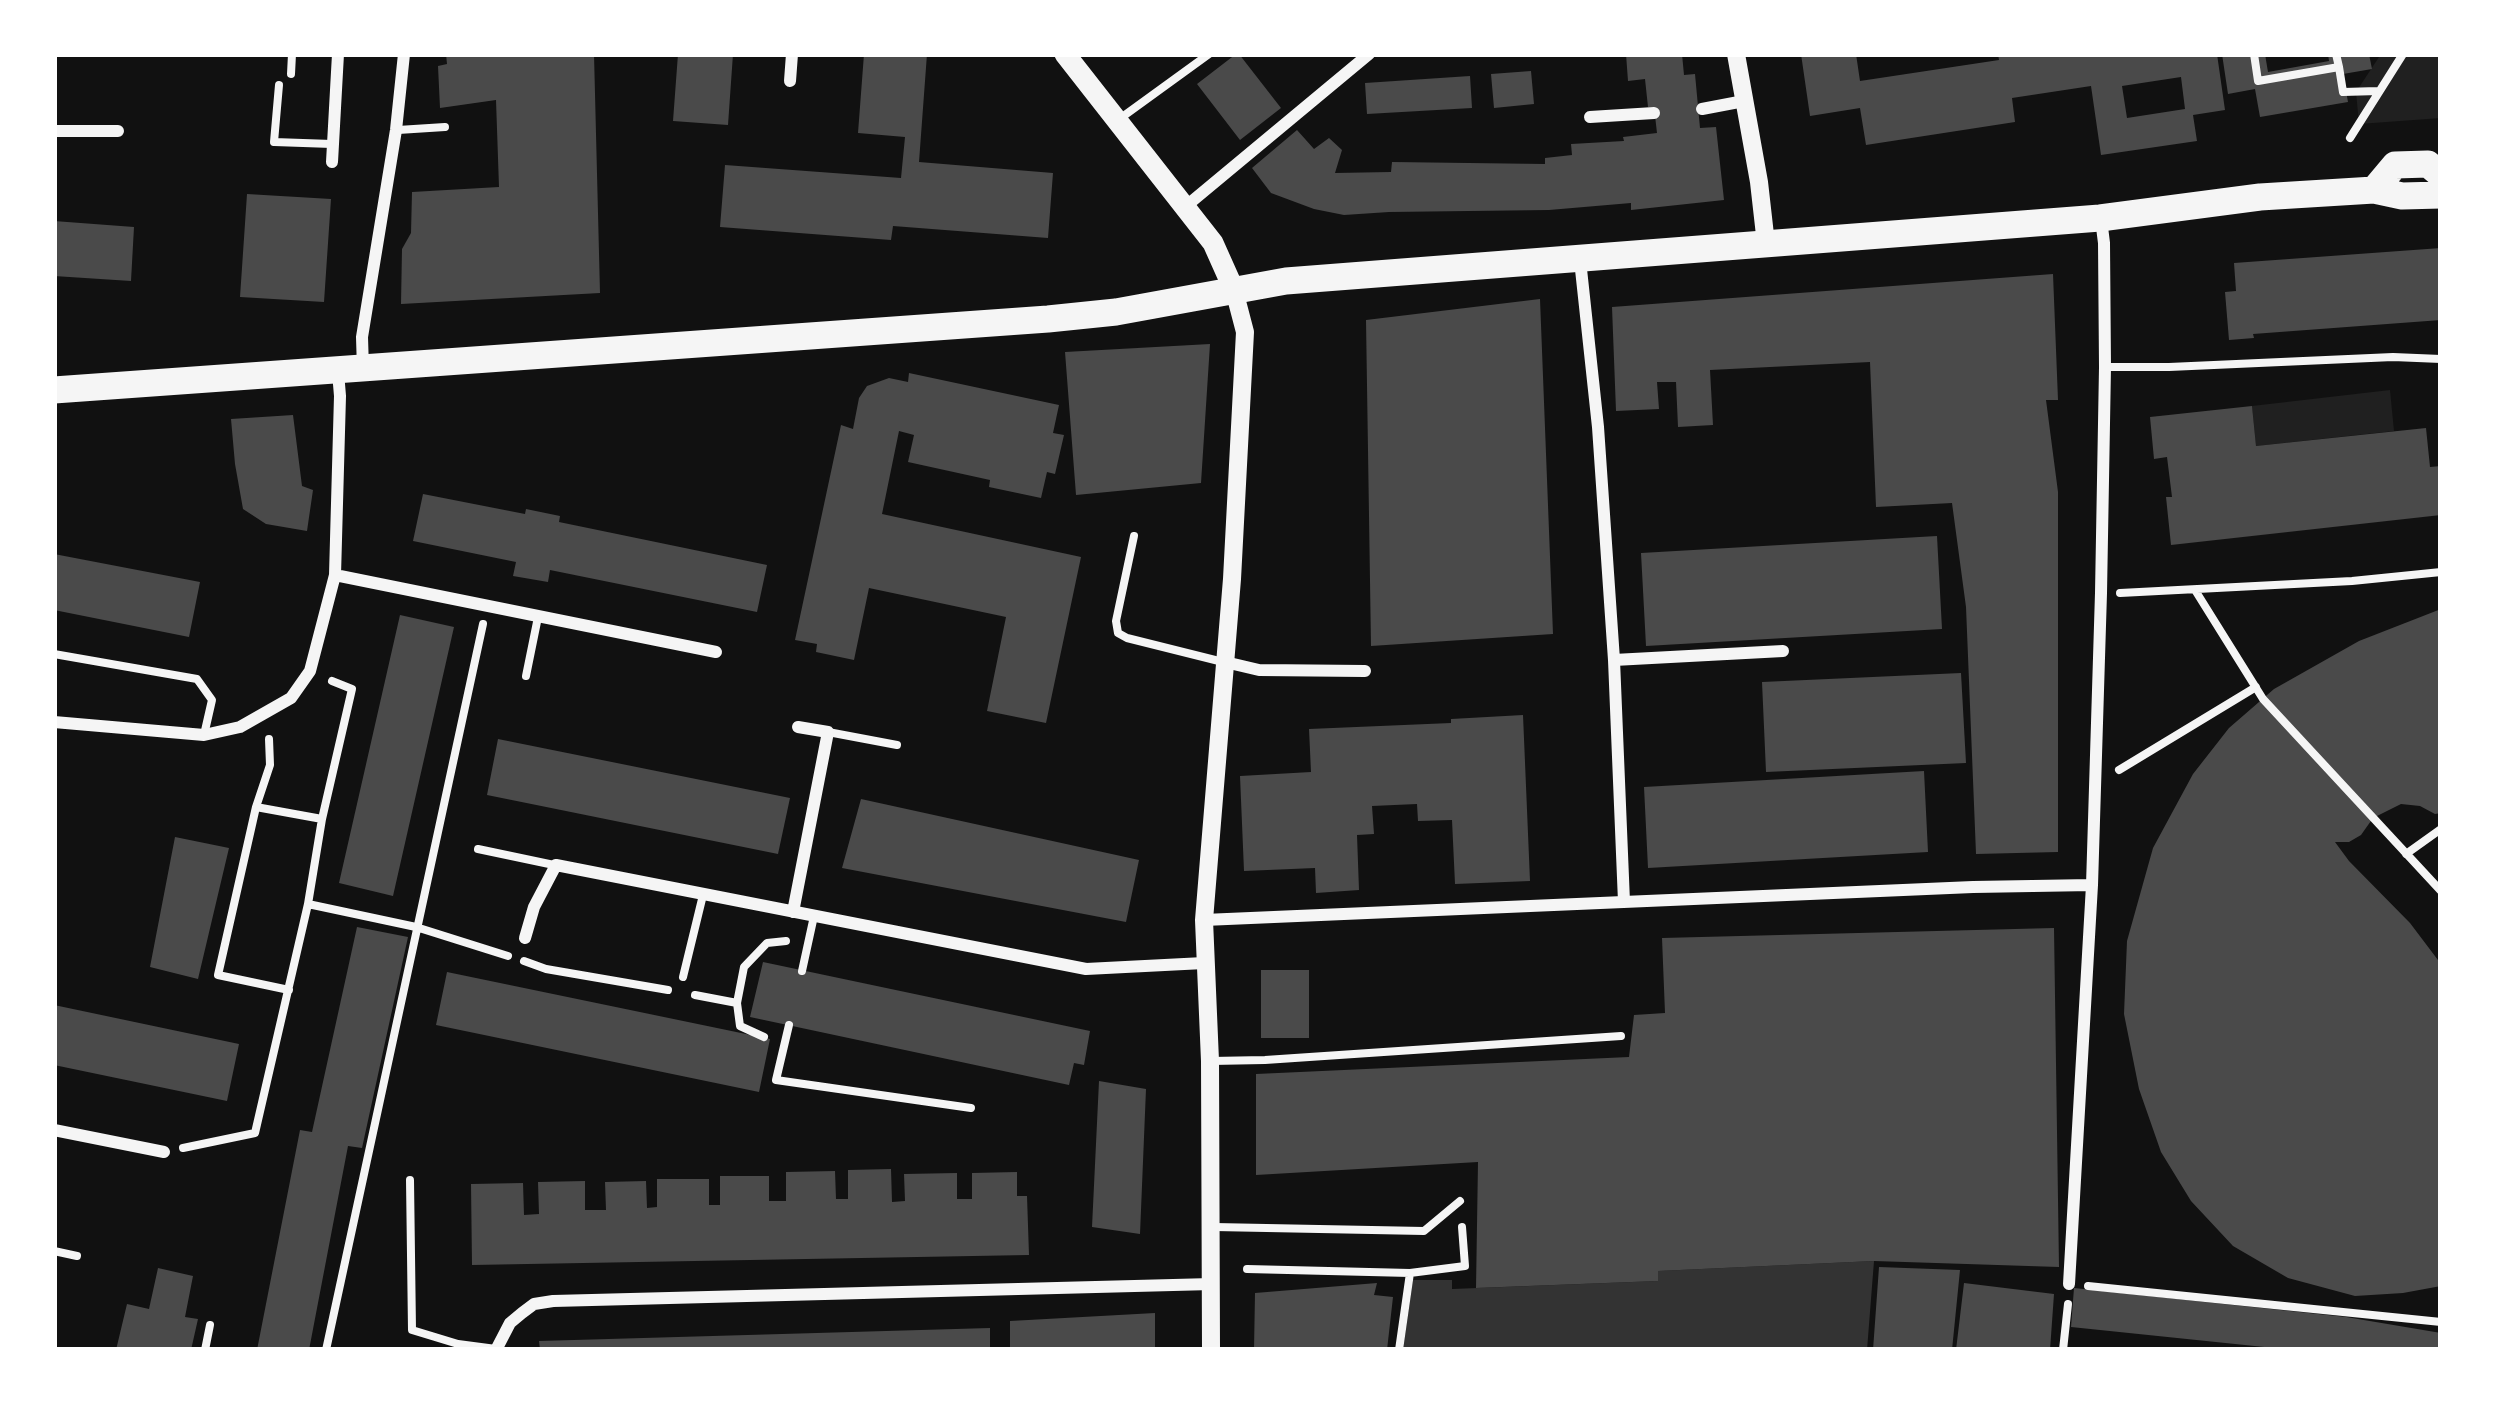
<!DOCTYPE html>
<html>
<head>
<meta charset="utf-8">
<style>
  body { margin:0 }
  #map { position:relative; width:2495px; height:1404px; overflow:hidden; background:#111; font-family:Arial,sans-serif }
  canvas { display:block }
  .frame { position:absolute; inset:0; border:57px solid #fff; pointer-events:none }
</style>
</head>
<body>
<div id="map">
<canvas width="2495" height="1404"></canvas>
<div class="frame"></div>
</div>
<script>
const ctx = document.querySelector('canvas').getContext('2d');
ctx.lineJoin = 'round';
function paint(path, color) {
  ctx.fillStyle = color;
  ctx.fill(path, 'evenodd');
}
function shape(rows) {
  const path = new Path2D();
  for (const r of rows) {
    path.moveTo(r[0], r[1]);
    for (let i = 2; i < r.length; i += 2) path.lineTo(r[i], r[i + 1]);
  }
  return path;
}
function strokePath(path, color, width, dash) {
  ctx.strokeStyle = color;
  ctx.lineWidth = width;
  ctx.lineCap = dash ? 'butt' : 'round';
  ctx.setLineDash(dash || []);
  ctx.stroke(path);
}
const green = shape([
  [2381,54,2441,54,2441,118,2359,124,2356,92],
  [2390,390,2394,431,2256,446,2252,406]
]);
const water = shape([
  [1874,1261,1867,1350,1403,1350,1413,1280,1452,1280,1452,1289,1658,1281,1658,1271]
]);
const building = shape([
  [446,54,594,54,600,293,401,304,402,249,411,233,412,192,499,187,496,100,440,108,438,66,447,64],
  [678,54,733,54,728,125,673,121],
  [864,54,927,54,919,162,1053,173,1048,238,893,226,891,240,720,227,725,165,901,178,905,137,858,133],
  [1236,54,1239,54,1281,108,1240,140,1197,84],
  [1626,54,1682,54,1684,75,1695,74,1700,128,1716,127,1724,200,1631,210,1631,203,1549,210,1389,212,1344,215,1314,209,1271,193,1252,168,1297,130,1314,149,1329,138,1342,150,1335,173,1391,172,1392,162,1545,164,1545,158,1572,155,1571,144,1624,141,1623,137,1657,133,1654,107,1648,107,1645,79,1628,81],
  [1801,54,1856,54,1860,81,1999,60,1998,54,2217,54,2225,110,2193,115,2197,141,2101,155,2091,86,2012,98,2015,122,1866,145,1860,108,1810,116],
  [2181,77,2185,109,2127,118,2122,86],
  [2222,54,2265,54,2268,72,2329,61,2328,54,2369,54,2372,69,2343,74,2348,102,2260,117,2255,89,2228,94],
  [1531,71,1534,104,1494,108,1491,74],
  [1470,76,1472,108,1367,114,1365,83],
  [247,194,331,199,324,302,240,297],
  [54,221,134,227,131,281,54,276],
  [2441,248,2441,320,2253,334,2254,338,2229,340,2225,292,2236,291,2234,263],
  [2053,274,2058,400,2046,400,2058,492,2058,852,1976,854,1966,607,1952,503,1876,507,1870,362,1710,370,1713,425,1678,427,1676,382,1657,382,1659,409,1616,411,1612,307],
  [1540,299,1553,634,1371,646,1366,320],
  [1210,344,1201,483,1076,495,1065,352],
  [909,373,1059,405,1053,433,1064,435,1055,474,1047,472,1041,498,989,487,990,480,908,462,914,435,899,431,882,514,1081,557,1046,723,987,711,1006,617,869,588,854,660,816,652,817,644,795,640,841,425,853,429,859,398,867,386,889,378,908,382],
  [2252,406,2256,446,2426,428,2430,467,2441,466,2441,515,2171,545,2166,497,2172,497,2167,457,2154,459,2150,417],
  [293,415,302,486,313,490,307,531,266,524,243,509,235,464,231,419],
  [423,494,525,514,526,509,560,516,559,522,767,565,757,612,550,570,548,582,513,576,516,562,413,541],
  [1937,536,1942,629,1646,646,1641,553],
  [54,554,200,582,189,637,54,610],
  [2441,609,2441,813,2435,814,2420,806,2401,804,2373,818,2361,835,2349,842,2335,842,2349,861,2410,923,2441,964,2441,1286,2403,1293,2355,1296,2288,1278,2233,1246,2191,1201,2161,1152,2139,1089,2124,1014,2127,941,2153,848,2193,774,2229,728,2274,689,2359,641],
  [400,615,454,627,393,896,339,883],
  [1961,673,1966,763,1766,772,1762,682],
  [1523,715,1530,881,1455,884,1452,820,1418,821,1417,804,1372,806,1374,834,1357,835,1359,890,1316,893,1315,868,1244,871,1240,776,1311,772,1309,729,1451,723,1451,719],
  [498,739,790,798,778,854,487,795],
  [1924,771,1928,852,1648,868,1644,787],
  [861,799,1139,860,1126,922,842,868],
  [175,837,229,848,198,979,150,967],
  [357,927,408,937,362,1148,348,1146,309,1350,257,1350,300,1130,312,1132],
  [2054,928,2059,1267,1874,1261,1658,1271,1658,1281,1476,1288,1478,1162,1256,1175,1256,1074,1629,1057,1634,1015,1665,1013,1662,938],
  [763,962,1090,1031,1084,1065,1074,1063,1069,1085,750,1017],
  [1261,970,1309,970,1309,1038,1261,1038],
  [447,972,770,1039,759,1092,436,1025],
  [54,1005,239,1044,227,1101,54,1065],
  [1099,1081,1146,1089,1140,1234,1092,1227],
  [891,1169,892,1202,905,1201,904,1174,957,1173,957,1199,972,1199,972,1173,1017,1172,1017,1196,1027,1196,1029,1255,472,1265,471,1184,523,1183,524,1215,539,1214,538,1182,585,1181,585,1210,606,1210,605,1182,646,1181,647,1208,657,1207,657,1179,709,1179,709,1205,720,1205,720,1176,769,1176,769,1201,786,1201,786,1172,835,1171,836,1199,848,1199,848,1170],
  [1879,1267,1960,1270,1952,1350,1873,1350],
  [158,1268,193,1276,185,1317,198,1319,191,1350,116,1350,127,1304,149,1309],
  [1377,1283,1374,1295,1393,1297,1387,1350,1254,1350,1255,1293],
  [1964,1283,2054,1294,2050,1350,1956,1350],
  [2074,1288,2346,1317,2441,1333,2441,1350,2293,1350,2071,1327],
  [1155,1313,1155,1350,1010,1350,1010,1321],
  [990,1328,990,1350,540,1350,539,1341]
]);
const path = shape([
  [2254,54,2258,81,2339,67,2336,54],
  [2339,67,2343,92,2378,91],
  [2350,138,2403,54],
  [2195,590,2263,699,2441,891],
  [2120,593,2352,581,2441,572],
  [2119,770,2256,687],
  [256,807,218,975,289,990],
  [322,819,352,689,332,681],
  [2406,854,2441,829],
  [308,904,416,927,508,956],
  [524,961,546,969,668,990],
  [695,995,737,1003,740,1026,764,1037],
  [737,1003,744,967,767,943,786,941],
  [183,1148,255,1133,308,904,322,819,256,807,270,765,269,739],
  [54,1251,77,1256],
  [1247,1269,1410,1273],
  [2088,1286,2441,1322],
  [326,1350,483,624],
  [1399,1350,1410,1273,1465,1266,1462,1227],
  [2063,1350,2068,1304]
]);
const service = shape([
  [291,74,292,54],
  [279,85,274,142,332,144],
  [1118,120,1209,54],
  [398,130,445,127],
  [2105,367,2169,367,2393,357,2441,359],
  [1134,536,1116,621,1118,633,1127,638,1223,662],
  [54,654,197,679,212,700,204,735],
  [526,676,538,617],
  [828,732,897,745],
  [478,849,554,865],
  [802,971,814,916],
  [683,977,703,895],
  [789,1025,776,1080,971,1108],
  [1211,1061,1265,1060,1621,1036],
  [410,1180,412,1330,458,1344,496,1349],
  [1214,1227,1424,1231,1460,1201],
  [205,1350,210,1325]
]);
const minor = shape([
  [790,81,792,54],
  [1702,109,1744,101],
  [1590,117,1654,113],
  [54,131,118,131],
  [332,162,338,54],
  [1185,207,1369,54],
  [1580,260,1598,427,1614,660,1624,902],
  [363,369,362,337,396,130,404,54],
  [335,575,716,652],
  [1614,660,1783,651],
  [1225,662,1259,670,1365,671],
  [54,722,204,735,240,727,291,698,310,671,335,575,340,396,338,372],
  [793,912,828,732,798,727],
  [1204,920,1973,887,2092,885],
  [525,938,534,907,556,865,1086,969,1204,963],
  [54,1130,164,1152],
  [2069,1284,2092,885,2101,593,2105,367,2104,243,2101,219],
  [496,1350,510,1323,522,1313,534,1304,553,1301,1212,1284]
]);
const tertiary = shape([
  [1736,54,1759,182,1766,244],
  [1211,1350,1210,1061,1204,920,1232,579,1245,332,1234,290]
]);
const secondary = shape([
  [1065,54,1213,243,1234,290]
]);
const trunk = shape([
  [2374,190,2395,165,2428,164,2441,175],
  [54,390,1048,319,1116,312,1286,281,2100,218,2260,197,2374,190,2402,196,2441,195]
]);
paint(green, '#202020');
paint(water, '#333');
paint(building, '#4a4a4a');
strokePath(path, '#f5f5f5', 8);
strokePath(service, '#f5f5f5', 8);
strokePath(minor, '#f5f5f5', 12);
strokePath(tertiary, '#f5f5f5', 18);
strokePath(secondary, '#f5f5f5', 21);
strokePath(trunk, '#f5f5f5', 27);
</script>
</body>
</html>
